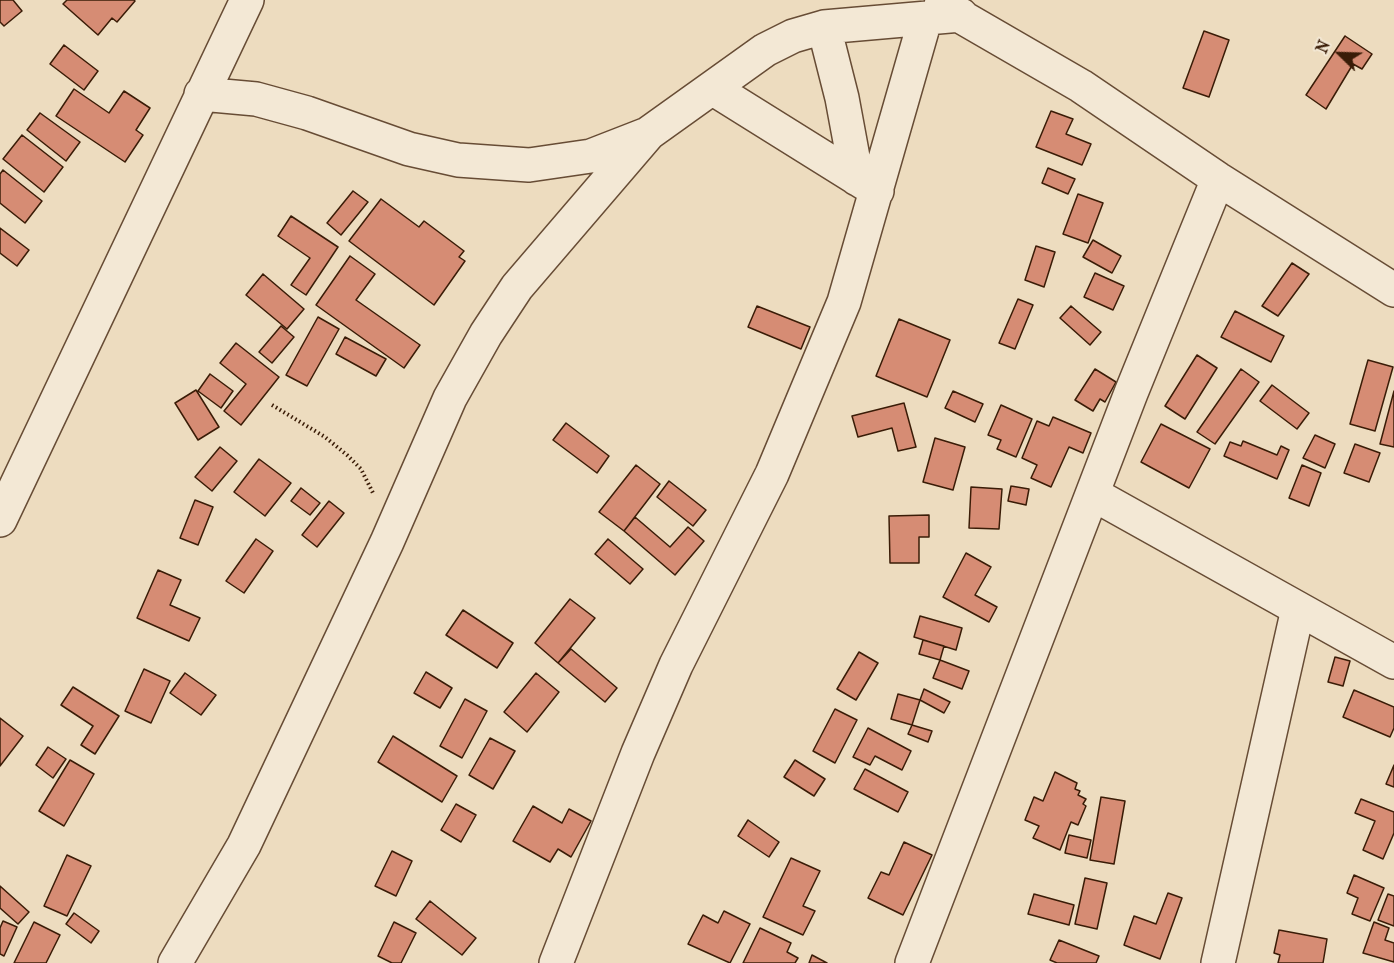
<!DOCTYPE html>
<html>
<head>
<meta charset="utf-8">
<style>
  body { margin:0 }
  #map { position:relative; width:1394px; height:963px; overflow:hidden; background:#eddcbf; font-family:"IM FELL French Canon",serif }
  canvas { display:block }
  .north { position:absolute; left:1310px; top:24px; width:60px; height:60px; -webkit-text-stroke:4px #f3e8d5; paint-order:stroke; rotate:293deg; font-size:16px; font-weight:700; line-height:24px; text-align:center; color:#3a1c07 }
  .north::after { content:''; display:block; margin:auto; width:21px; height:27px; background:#3a1c07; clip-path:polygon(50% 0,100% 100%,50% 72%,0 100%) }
</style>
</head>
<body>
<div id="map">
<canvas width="1394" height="963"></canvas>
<div class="north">N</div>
</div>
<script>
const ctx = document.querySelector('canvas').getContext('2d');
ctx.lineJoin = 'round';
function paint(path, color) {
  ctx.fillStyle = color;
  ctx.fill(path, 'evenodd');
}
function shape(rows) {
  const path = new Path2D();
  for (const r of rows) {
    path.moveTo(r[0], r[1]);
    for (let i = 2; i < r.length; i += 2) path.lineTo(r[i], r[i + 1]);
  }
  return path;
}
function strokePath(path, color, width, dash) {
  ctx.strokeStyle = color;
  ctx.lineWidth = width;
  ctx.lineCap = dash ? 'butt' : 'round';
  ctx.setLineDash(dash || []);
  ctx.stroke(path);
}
const building = shape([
  [0,0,13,0,22,11,4,26,0,22,0,0],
  [67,0,134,0,135,1,117,22,112,18,98,35,63,4,67,0],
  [1204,31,1229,40,1209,97,1183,88,1204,31],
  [1345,36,1372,54,1362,69,1353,64,1326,109,1306,95,1345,36],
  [64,45,98,71,84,90,50,64,64,45],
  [74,89,109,113,124,91,150,108,136,130,143,135,125,162,56,116,74,89],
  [1051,111,1073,119,1066,134,1091,144,1082,165,1036,147,1051,111],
  [40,113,80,142,66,161,27,130,40,113],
  [22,135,63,167,44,192,3,159,22,135],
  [1048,168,1075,179,1068,194,1042,183,1048,168],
  [3,170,42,201,25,223,0,203,0,174,3,170],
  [353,191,368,202,341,235,327,223,353,191],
  [1078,194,1103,203,1088,243,1063,234,1078,194],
  [381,199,419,227,424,221,464,251,459,257,465,261,434,305,349,241,381,199],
  [291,216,338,247,306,295,291,285,310,258,278,236,291,216],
  [0,228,29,250,17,266,0,253,0,228],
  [1093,240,1121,256,1112,273,1083,257,1093,240],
  [1036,246,1055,252,1044,287,1025,280,1036,246],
  [350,256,375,274,356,300,420,345,404,368,316,305,350,256],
  [1292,263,1309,274,1278,316,1262,306,1292,263],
  [1095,273,1124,286,1113,310,1084,297,1095,273],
  [263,274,304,309,287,329,246,295,263,274],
  [1018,299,1033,305,1015,349,999,343,1018,299],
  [757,306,810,327,801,349,748,327,757,306],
  [1071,306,1101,332,1090,345,1060,318,1071,306],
  [1235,311,1284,336,1271,362,1221,337,1235,311],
  [318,317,339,329,307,386,286,375,318,317],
  [899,319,950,340,927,397,876,376,899,319],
  [281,326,294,337,272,363,259,352,281,326],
  [345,337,386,359,376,376,336,354,345,337],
  [236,343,279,377,241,425,224,411,246,384,220,363,236,343],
  [1197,355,1217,368,1185,419,1165,406,1197,355],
  [1368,360,1393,367,1375,431,1350,424,1368,360],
  [1095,369,1116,382,1105,402,1100,399,1093,411,1075,400,1095,369],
  [1241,369,1259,382,1215,444,1197,432,1241,369],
  [210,374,233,391,221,408,198,391,210,374],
  [1272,385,1309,413,1297,429,1260,401,1272,385],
  [196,390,219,427,198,440,175,403,196,390],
  [953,391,983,404,975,422,945,408,953,391],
  [1394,391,1394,447,1380,444,1394,391],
  [904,403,916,447,898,451,892,428,858,437,852,416,904,403],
  [1001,405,1032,419,1016,457,997,449,1001,440,988,435,1001,405],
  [1053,417,1091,433,1083,453,1069,447,1051,487,1031,478,1037,465,1022,458,1037,421,1049,426,1053,417],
  [566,423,609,456,597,473,553,440,566,423],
  [1161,424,1210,449,1189,488,1141,462,1161,424],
  [1315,435,1335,444,1325,468,1303,458,1315,435],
  [935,438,965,447,953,490,923,482,935,438],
  [1243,441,1277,455,1281,446,1289,450,1277,479,1224,456,1230,442,1241,446,1243,441],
  [1355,444,1380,453,1369,482,1344,473,1355,444],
  [220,447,237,461,212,491,195,477,220,447],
  [259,459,291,483,265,516,234,492,259,459],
  [636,465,660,484,624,531,599,512,636,465],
  [1302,465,1321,473,1309,506,1289,498,1302,465],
  [669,481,706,510,693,526,657,497,669,481],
  [1011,486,1029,489,1026,505,1008,501,1011,486],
  [971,487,1002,489,999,529,969,528,971,487],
  [301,488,320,503,310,515,291,501,301,488],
  [195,500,213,507,198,545,180,538,195,500],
  [329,501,344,513,317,547,302,535,329,501],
  [929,515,929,537,919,537,919,563,890,563,889,516,929,515],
  [635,517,670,547,688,527,704,541,675,575,624,531,635,517],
  [256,539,273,551,244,593,226,581,256,539],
  [608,539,643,569,630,584,595,554,608,539],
  [966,553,991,567,975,595,997,607,989,622,943,597,966,553],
  [158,570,181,580,170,605,200,618,189,641,137,618,158,570],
  [570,599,595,618,558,663,535,643,570,599],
  [463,610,513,643,497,668,446,635,463,610],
  [920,616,962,628,956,650,914,637,920,616],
  [923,640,944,646,940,660,919,654,923,640],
  [571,649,617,688,605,702,558,663,571,649],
  [859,652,878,663,856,700,837,689,859,652],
  [1335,657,1350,661,1343,686,1328,682,1335,657],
  [940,660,969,671,962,689,933,678,940,660],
  [144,669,170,681,151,723,125,711,144,669],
  [426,672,452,688,440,708,414,693,426,672],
  [185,673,216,695,201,715,170,693,185,673],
  [536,673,559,692,527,732,504,712,536,673],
  [73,687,119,716,95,754,81,745,93,726,61,705,73,687],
  [924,689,950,702,944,713,920,700,924,689],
  [1354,690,1394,707,1394,728,1390,737,1343,717,1354,690],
  [898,694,920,700,912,725,891,719,898,694],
  [465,699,487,711,462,758,440,746,465,699],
  [835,709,857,720,835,763,813,751,835,709],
  [0,718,23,736,0,766,0,718],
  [912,725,932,731,928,742,908,734,912,725],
  [868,728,911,751,902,770,875,756,870,765,853,757,868,728],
  [393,736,457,776,442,802,378,762,393,736],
  [490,738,515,751,493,789,469,775,490,738],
  [48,747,66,759,53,778,36,765,48,747],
  [70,760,94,774,64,826,39,811,70,760],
  [795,760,825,779,814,796,784,777,795,760],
  [1394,765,1394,787,1386,784,1394,765],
  [865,769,908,792,898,812,854,789,865,769],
  [1055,772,1077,783,1075,789,1080,791,1078,795,1086,799,1083,804,1086,806,1078,825,1071,822,1060,850,1033,838,1039,826,1025,820,1034,797,1043,801,1055,772],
  [1101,797,1125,801,1114,864,1090,860,1101,797],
  [1361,799,1394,812,1394,833,1383,859,1363,850,1375,821,1355,813,1361,799],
  [456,804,476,815,461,842,441,830,456,804],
  [533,806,562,823,569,809,591,821,571,857,558,849,550,862,513,841,533,806],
  [748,820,779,842,769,857,738,836,748,820],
  [1069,835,1091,840,1087,858,1065,853,1069,835],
  [904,842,932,855,903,915,868,898,881,872,889,875,904,842],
  [392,851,412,861,396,896,375,886,392,851],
  [67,855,91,866,67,916,44,906,67,855],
  [791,858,820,871,803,906,815,911,803,935,763,917,791,858],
  [1354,875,1384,888,1370,921,1352,914,1358,898,1347,893,1354,875],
  [1085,878,1107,883,1097,929,1075,924,1085,878],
  [0,886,29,912,18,924,0,908,0,886],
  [1168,893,1182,898,1160,959,1124,945,1134,916,1156,924,1168,893],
  [1034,894,1074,905,1069,925,1028,914,1034,894],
  [1388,894,1394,896,1394,926,1378,920,1388,894],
  [430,901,476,938,462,955,416,919,430,901],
  [724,911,750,924,730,963,688,944,703,915,718,923,724,911],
  [74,913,99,931,91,943,66,924,74,913],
  [3,921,17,927,4,956,0,954,0,928,3,921],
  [34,922,60,935,46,963,14,963,34,922],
  [394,922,416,933,401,963,392,963,378,956,394,922],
  [1374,922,1389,928,1385,940,1394,943,1394,962,1363,953,1374,922],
  [760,928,791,943,787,952,798,958,795,963,743,963,760,928],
  [1279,930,1327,939,1323,963,1278,963,1280,955,1274,953,1279,930],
  [1059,940,1099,956,1096,963,1057,963,1050,960,1059,940],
  [812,955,827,963,809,963,812,955]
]);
const path = shape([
  [272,405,325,437,347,455,361,469,373,493]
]);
const minor = shape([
  [941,5,1081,86,1218,179,1394,290],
  [824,27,842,98,857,179],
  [712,88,877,191],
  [201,94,256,99,307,113,409,149,458,160,529,165,591,156,645,135],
  [1093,494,1394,662],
  [0,520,247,0],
  [175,963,244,845,387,542,450,398,486,334,517,287,649,133,765,50,793,36,824,27,961,15],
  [556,963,638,753,676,665,772,474,844,302,925,20],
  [912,963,1131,393,1218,179],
  [1218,963,1298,609]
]);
paint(building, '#d68c74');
strokePath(building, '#3a1c07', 1.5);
strokePath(minor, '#674c35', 36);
strokePath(path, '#3a1c07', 4, [1.5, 3]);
strokePath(minor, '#f3e8d5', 33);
</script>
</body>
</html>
